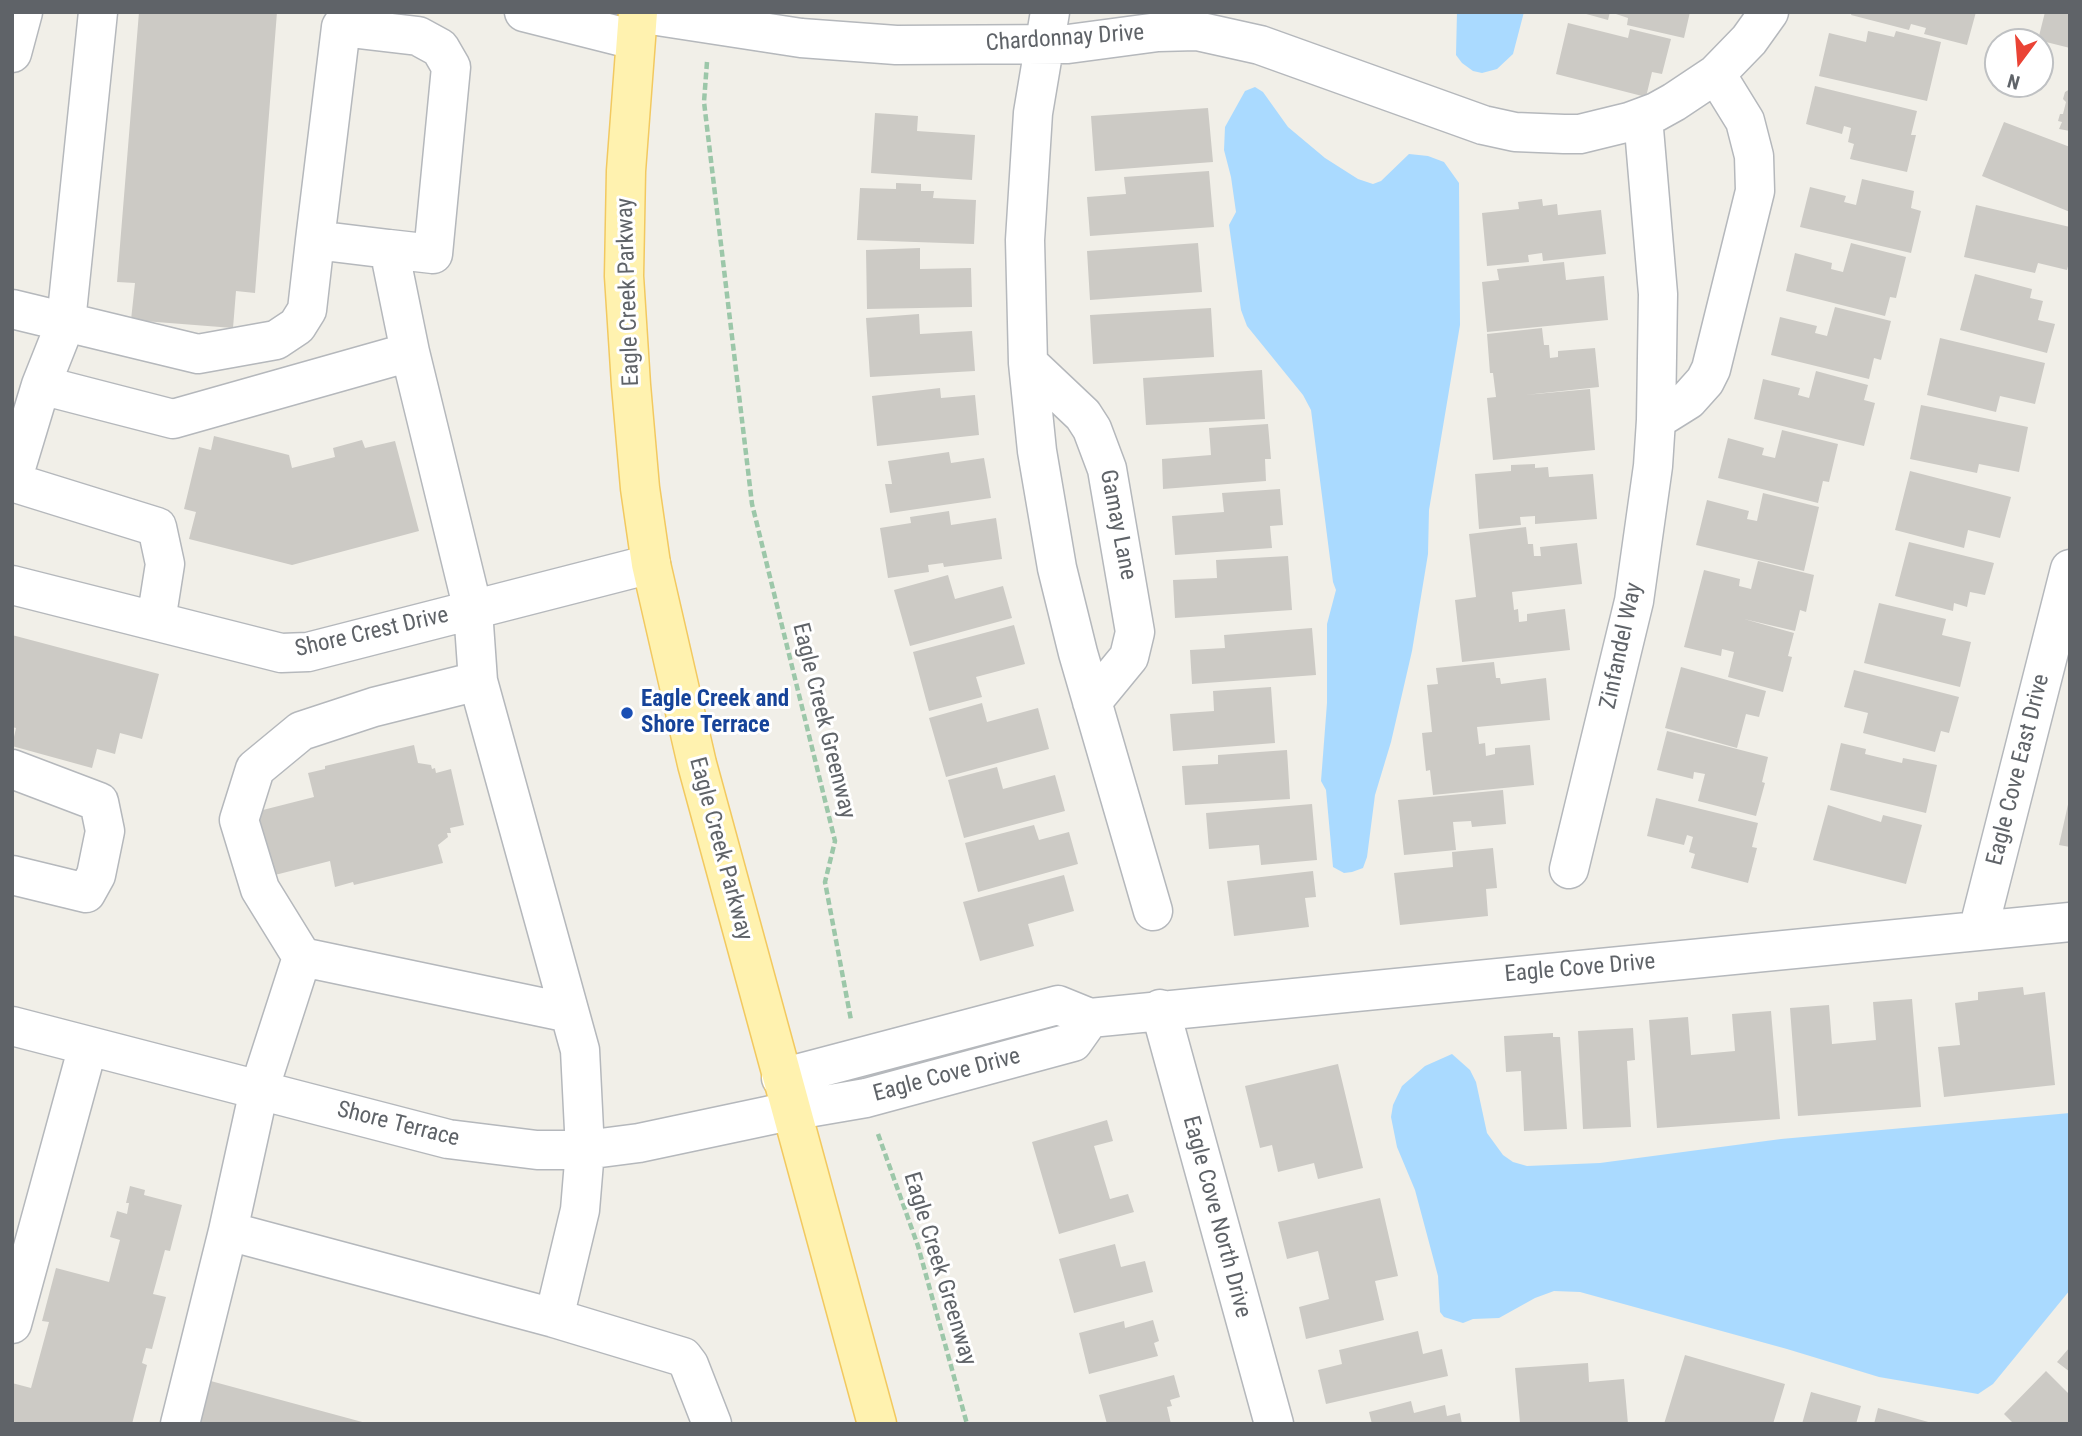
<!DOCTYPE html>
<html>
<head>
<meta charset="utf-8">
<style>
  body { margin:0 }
  #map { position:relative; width:2082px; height:1436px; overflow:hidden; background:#f1efe8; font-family:"Roboto Condensed",sans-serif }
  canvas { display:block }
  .frame { position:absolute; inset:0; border:14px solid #5f6368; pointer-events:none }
  .north { position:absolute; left:1984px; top:28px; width:70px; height:70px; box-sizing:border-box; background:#fff; border:2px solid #bfc1c3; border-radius:50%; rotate:196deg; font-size:19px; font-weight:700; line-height:28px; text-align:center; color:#5f6368 }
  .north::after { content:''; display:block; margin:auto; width:24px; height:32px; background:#ea4335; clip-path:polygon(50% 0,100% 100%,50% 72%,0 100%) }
</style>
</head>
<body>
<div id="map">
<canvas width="2082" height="1436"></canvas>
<div class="frame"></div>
<div class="north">N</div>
</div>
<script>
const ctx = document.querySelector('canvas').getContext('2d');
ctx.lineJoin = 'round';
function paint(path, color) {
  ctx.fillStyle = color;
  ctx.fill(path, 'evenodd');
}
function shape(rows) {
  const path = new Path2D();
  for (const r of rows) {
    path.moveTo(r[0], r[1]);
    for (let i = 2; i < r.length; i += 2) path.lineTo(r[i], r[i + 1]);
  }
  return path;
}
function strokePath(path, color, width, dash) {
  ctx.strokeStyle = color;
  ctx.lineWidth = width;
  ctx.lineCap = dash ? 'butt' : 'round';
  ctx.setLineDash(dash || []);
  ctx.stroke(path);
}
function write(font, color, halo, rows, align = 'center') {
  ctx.font = font + ' "Roboto Condensed",sans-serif';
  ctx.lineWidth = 6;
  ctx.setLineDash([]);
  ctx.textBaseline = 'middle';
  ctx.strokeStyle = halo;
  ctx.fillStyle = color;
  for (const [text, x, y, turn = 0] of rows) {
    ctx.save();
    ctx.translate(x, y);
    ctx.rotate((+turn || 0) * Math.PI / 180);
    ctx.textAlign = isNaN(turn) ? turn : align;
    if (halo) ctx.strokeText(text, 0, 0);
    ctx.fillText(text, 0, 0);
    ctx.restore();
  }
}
const water = shape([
  [1457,12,1524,12,1513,54,1497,69,1482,73,1473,71,1462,63,1456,55],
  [1255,87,1263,92,1288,127,1325,158,1358,179,1373,184,1381,181,1409,154,1428,156,1444,162,1459,183,1460,325,1429,510,1428,554,1412,651,1391,742,1375,795,1367,857,1363,868,1352,872,1344,873,1333,867,1326,790,1321,781,1327,703,1327,624,1336,590,1333,582,1311,410,1303,395,1247,326,1241,310,1229,225,1236,212,1231,177,1224,150,1225,127,1245,91],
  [1452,1054,1470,1070,1476,1082,1487,1133,1503,1155,1513,1162,1527,1166,1600,1163,1781,1139,2070,1113,2070,1290,1993,1384,1978,1394,1879,1377,1787,1349,1580,1292,1554,1291,1535,1298,1499,1318,1473,1319,1463,1323,1444,1317,1440,1312,1438,1276,1415,1190,1397,1147,1391,1117,1393,1105,1402,1086,1425,1066]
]);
const building = shape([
  [139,12,277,12,255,293,236,291,233,328,131,320,135,283,117,282],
  [1579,12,1610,12,1608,20],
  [1610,12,1690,12,1684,38,1627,25,1628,18],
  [1852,12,1976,12,1967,45,1924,34,1926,28,1911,24,1909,30,1851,15],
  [2045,12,2070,12,2070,48,2038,40],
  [1568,23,1628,38,1630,29,1671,39,1662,74,1652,72,1646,97,1556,74],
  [1868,31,1894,37,1896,31,1941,42,1927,101,1819,76,1829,33,1866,42],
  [1815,86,1917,111,1911,135,1916,135,1907,172,1850,159,1854,144,1848,142,1851,128,1844,126,1842,134,1806,124],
  [2070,89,2070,131,2059,129,2062,122,2058,121,2060,114,2063,114,2066,102,2063,99,2065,92],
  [1208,108,1213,162,1095,171,1091,116],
  [875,113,918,116,917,131,975,135,972,180,871,173],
  [2004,122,2070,147,2070,212,1982,176],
  [1209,171,1214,227,1090,236,1087,197,1126,194,1124,177],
  [1862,179,1914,191,1911,208,1921,211,1911,253,1800,227,1810,187,1846,196,1844,202,1856,205],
  [896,183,921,184,921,191,934,191,933,198,976,200,974,244,857,240,860,188,896,189],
  [1542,199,1543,206,1557,204,1558,215,1601,210,1606,254,1543,261,1542,253,1528,255,1529,262,1487,266,1482,213,1519,209,1518,202],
  [1976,205,2070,227,2070,259,2067,270,2038,263,2035,273,1964,257],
  [1198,243,1202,292,1090,300,1087,251],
  [1851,243,1906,257,1896,298,1890,297,1885,316,1786,291,1795,253,1832,263,1831,269,1843,272],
  [920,248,920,269,971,268,972,307,867,309,866,250],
  [1564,262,1566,280,1604,276,1608,320,1487,332,1482,282,1499,280,1497,269],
  [1975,274,2032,289,2030,298,2043,301,2038,320,2055,324,2047,353,1960,330],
  [1835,307,1891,321,1881,360,1874,358,1869,379,1771,355,1780,317,1817,326,1815,333,1827,336],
  [1211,308,1214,357,1093,364,1090,315],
  [919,314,920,334,972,331,975,371,870,377,866,318],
  [1542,328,1544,345,1549,345,1550,358,1558,357,1558,351,1595,348,1599,387,1525,395,1590,389,1595,450,1493,460,1487,398,1496,397,1493,373,1490,373,1487,334],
  [1940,338,2045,363,2035,404,2000,396,1996,412,1927,395],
  [1262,370,1265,419,1146,425,1143,378],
  [1816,371,1868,385,1864,400,1875,403,1864,446,1754,419,1763,379,1800,388,1798,395,1809,398],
  [940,388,941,398,975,395,979,435,877,446,872,396],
  [1921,405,2028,427,2019,472,1979,464,1977,473,1910,459],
  [1268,424,1271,459,1265,459,1266,481,1163,489,1162,459,1211,455,1209,428],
  [1782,430,1838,444,1829,482,1823,481,1818,503,1718,478,1728,438,1764,448,1762,455,1775,458],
  [214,436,289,455,292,468,335,457,333,448,362,440,365,448,395,441,419,531,292,565,189,539,196,512,184,509,199,447,211,450],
  [949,452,951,463,984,458,991,498,890,513,885,484,892,484,888,461],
  [1535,464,1535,468,1548,467,1549,477,1593,474,1597,519,1535,524,1535,516,1520,517,1521,525,1479,529,1475,474,1511,471,1511,465],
  [1910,471,2011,497,2000,538,1968,530,1964,548,1895,530],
  [1280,489,1283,525,1270,526,1272,548,1175,555,1172,516,1224,512,1222,493],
  [1763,493,1819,507,1804,571,1696,545,1707,500,1749,511,1747,519,1757,521],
  [949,511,951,525,996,518,1002,559,944,567,943,563,928,565,929,572,888,578,880,528,911,523,910,517],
  [1526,527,1528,544,1533,544,1534,556,1541,556,1540,547,1577,543,1582,584,1512,592,1514,610,1518,609,1519,622,1527,621,1527,614,1565,609,1570,650,1462,662,1455,600,1476,597,1469,534],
  [1909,542,1994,563,1985,595,1970,592,1967,607,1954,603,1953,611,1895,596],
  [1288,556,1292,610,1175,618,1173,580,1217,578,1216,560],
  [1758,561,1814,575,1806,612,1800,610,1795,631,1744,619,1794,633,1788,656,1792,657,1783,692,1728,677,1734,652,1722,649,1721,656,1684,647,1704,570,1740,579,1739,586,1751,589],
  [948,575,955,599,1003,586,1012,618,910,646,894,590],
  [1879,603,1946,619,1942,635,1971,642,1960,687,1864,663],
  [1014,625,1025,664,976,677,982,697,929,711,913,652],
  [1312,628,1316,675,1192,684,1190,650,1225,648,1224,635],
  [12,635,159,674,142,739,120,733,115,754,97,749,92,768,12,746,16,728,12,727],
  [1494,662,1496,678,1500,678,1501,684,1546,678,1550,720,1477,727,1479,744,1485,743,1486,756,1495,754,1495,748,1530,745,1534,785,1433,795,1430,770,1426,771,1422,733,1432,732,1427,685,1438,684,1436,668],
  [1681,667,1766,691,1759,717,1746,714,1737,748,1665,728],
  [1854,670,1959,697,1949,733,1941,731,1935,752,1863,733,1868,713,1844,707],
  [1271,687,1275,743,1173,751,1170,714,1214,711,1213,691],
  [982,703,987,722,1038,708,1049,749,946,777,929,718],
  [1667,731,1768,757,1762,782,1765,783,1756,816,1698,801,1705,774,1694,772,1693,779,1657,770],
  [1841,743,1866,749,1865,754,1902,763,1903,758,1937,765,1926,813,1830,790],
  [414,745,418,763,431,765,432,769,435,768,436,773,451,769,464,825,450,828,451,833,447,833,448,837,438,845,443,863,354,885,353,882,335,887,330,861,271,876,255,812,314,797,308,773,325,769,325,766],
  [1287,750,1290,799,1185,805,1182,766,1218,764,1218,755],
  [997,767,1003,789,1055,775,1065,811,964,838,948,780],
  [1503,790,1506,824,1472,827,1471,821,1453,822,1456,850,1404,855,1398,800],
  [1656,798,1758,823,1752,847,1757,848,1748,883,1691,868,1695,854,1689,852,1693,837,1687,835,1684,845,1647,836],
  [2069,800,2070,800,2070,847,2059,845],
  [1312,804,1317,860,1261,865,1259,845,1209,849,1206,813],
  [1828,805,1881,822,1883,815,1922,825,1906,884,1813,860],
  [1034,825,1039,840,1069,832,1078,864,978,892,965,843],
  [1493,848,1497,888,1486,889,1488,916,1400,925,1394,873,1453,867,1452,852],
  [1313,871,1316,897,1305,898,1309,927,1234,936,1227,881],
  [1064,875,1074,911,1028,924,1034,946,980,961,963,902],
  [2023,987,2024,995,2045,992,2055,1085,1944,1097,1938,1047,1960,1045,1955,1003,1978,1000,1978,992],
  [1912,999,1921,1107,1798,1116,1790,1008,1829,1005,1832,1044,1876,1040,1873,1002],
  [1771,1011,1780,1119,1657,1128,1649,1020,1688,1017,1691,1055,1735,1051,1732,1014],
  [1633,1028,1635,1060,1627,1061,1631,1127,1583,1129,1578,1031],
  [1553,1033,1553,1037,1560,1037,1567,1129,1524,1131,1521,1071,1506,1072,1504,1036],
  [1338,1064,1363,1168,1318,1179,1314,1163,1278,1172,1272,1145,1260,1148,1245,1086],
  [1107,1120,1113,1141,1094,1146,1110,1199,1128,1194,1134,1212,1059,1234,1032,1142],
  [130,1186,145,1190,144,1195,182,1205,170,1251,165,1250,153,1294,166,1297,152,1349,146,1348,142,1363,147,1365,132,1424,12,1424,12,1383,31,1388,49,1322,42,1321,56,1268,109,1282,120,1240,110,1237,117,1211,127,1214,129,1203,126,1203],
  [1380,1198,1398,1276,1375,1281,1384,1320,1306,1339,1299,1307,1329,1299,1318,1251,1287,1259,1278,1222],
  [1115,1244,1121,1267,1145,1261,1153,1292,1074,1313,1059,1259],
  [1153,1320,1159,1341,1154,1343,1158,1356,1089,1374,1079,1333,1124,1321,1125,1328],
  [1418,1331,1423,1354,1442,1349,1448,1376,1326,1404,1318,1370,1342,1364,1339,1350],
  [2070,1347,2070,1372,2057,1362],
  [1685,1355,1785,1384,1773,1424,1664,1424],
  [1588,1363,1589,1382,1624,1379,1628,1424,1520,1423,1515,1368],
  [2046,1371,2070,1395,2070,1424,2014,1424,2004,1414],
  [1174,1375,1180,1397,1170,1400,1172,1406,1167,1407,1171,1424,1107,1424,1099,1395],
  [207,1380,366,1423,366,1424,196,1424],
  [1811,1392,1861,1406,1856,1424,1802,1424],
  [1411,1401,1414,1413,1445,1405,1447,1416,1460,1413,1462,1424,1372,1424,1369,1412],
  [1878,1408,1932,1423,1932,1424,1874,1424]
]);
const path = shape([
  [707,62,704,102,752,504,835,841,825,882,851,1020],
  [878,1134,918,1246,967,1424]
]);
const minor = shape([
  [351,12,341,27,418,36,440,48,451,67,433,254,389,249,410,352],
  [524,12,635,40],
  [1050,12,1033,113,1025,240,1028,363,1037,451,1057,568,1078,653,1153,911],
  [638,13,801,38,896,45,1068,44,1158,32,1197,31,1260,45,1483,125,1515,132,1564,134,1580,134,1629,122,1656,112,1674,102,1716,74,1749,40,1769,12],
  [12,53,23,12],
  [315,240,341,27],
  [12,309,198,354,276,340,297,326,307,310,315,240,389,249],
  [1028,363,1083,415,1092,429,1107,469,1135,632,1129,657,1092,702],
  [41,385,66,322,98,12],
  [1656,420,1688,400,1705,381,1711,369,1755,191,1754,156,1745,121,1716,74],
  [12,481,41,385,173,419,410,352,473,610,478,681,580,1050,585,1150,580,1210,554,1318,228,1231,259,1090,302,957,569,1013],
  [12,482,157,527,165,564,156,621],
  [12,585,281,653,308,652,651,564],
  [12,769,99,802,105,831,96,875,86,893,12,875],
  [1569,869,1634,601,1653,466,1656,420,1658,294,1643,117],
  [1978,931,2070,569],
  [302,957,260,889,239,820,255,769,301,731,374,707,478,681],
  [1160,1009,1274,1424],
  [12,1026,448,1139,537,1150,585,1150,639,1143,790,1111,866,1098,1073,1042,1090,1018],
  [781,1078,1058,1005,1090,1018,2070,922],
  [554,1318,683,1357,689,1365,712,1424],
  [12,1324,88,1046],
  [180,1424,228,1231]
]);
const major = shape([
  [638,12,626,171,624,276,631,385,640,488,651,564,697,764,877,1424]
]);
const markers = [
  [627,713,7,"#1a4fb4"]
];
const streetNames = [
  ["Chardonnay Drive",1065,39,-4],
  ["Eagle Creek Parkway",629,292,-92],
  ["Gamay Lane",1117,525,79],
  ["Shore Crest Drive",372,633,-13],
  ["Zinfandel Way",1622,646,-78],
  ["Eagle Creek Greenway",823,721,76],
  ["Eagle Cove East Drive",2019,770,-76],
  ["Eagle Creek Parkway",720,849,75],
  ["Eagle Cove Drive",1580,969,-5],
  ["Eagle Cove Drive",947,1076,-15],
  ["Shore Terrace",398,1125,14],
  ["Eagle Cove North Drive",1216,1217,75],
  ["Eagle Creek Greenway",939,1269,73]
];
const transitNames = [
  ["Eagle Creek and",641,700],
  ["Shore Terrace",641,726]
];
paint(water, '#aadaff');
paint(building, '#cccac5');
strokePath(minor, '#b5b8bc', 41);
strokePath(major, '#f2c960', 41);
strokePath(path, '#9cc7a9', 4.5, [7, 3.5]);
strokePath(minor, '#fff', 38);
strokePath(major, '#fff2af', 38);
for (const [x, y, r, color] of markers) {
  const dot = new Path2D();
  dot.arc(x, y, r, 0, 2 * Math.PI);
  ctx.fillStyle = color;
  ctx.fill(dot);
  strokePath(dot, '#fff', 2.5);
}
write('23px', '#5f6368', '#fff', streetNames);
write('bold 23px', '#164399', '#fff', transitNames, 'left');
</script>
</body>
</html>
